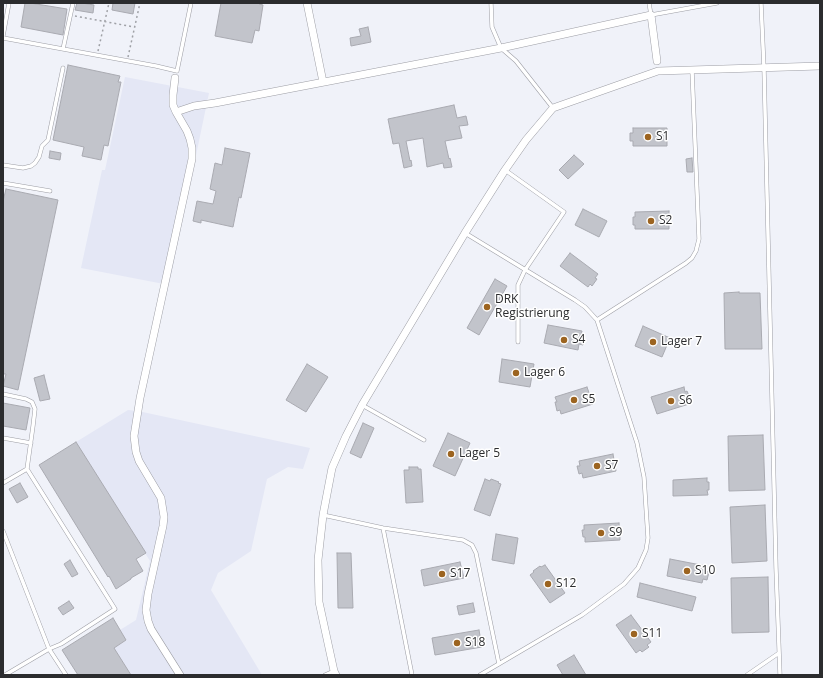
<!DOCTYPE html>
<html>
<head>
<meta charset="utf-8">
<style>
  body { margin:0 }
  #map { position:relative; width:823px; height:678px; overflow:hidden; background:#f0f2f9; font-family:"Open Sans",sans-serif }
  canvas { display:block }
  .frame { position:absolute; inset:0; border:4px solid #2b2c2e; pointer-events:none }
</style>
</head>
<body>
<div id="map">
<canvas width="823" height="678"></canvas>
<div class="frame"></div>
</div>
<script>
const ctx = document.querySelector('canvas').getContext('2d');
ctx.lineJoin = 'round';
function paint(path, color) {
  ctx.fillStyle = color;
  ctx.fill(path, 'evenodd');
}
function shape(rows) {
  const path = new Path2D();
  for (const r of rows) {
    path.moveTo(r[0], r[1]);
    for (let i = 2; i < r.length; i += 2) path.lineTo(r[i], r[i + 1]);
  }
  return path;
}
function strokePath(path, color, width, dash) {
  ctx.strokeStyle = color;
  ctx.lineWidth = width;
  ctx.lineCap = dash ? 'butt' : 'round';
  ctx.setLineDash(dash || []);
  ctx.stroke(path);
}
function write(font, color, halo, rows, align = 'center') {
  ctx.font = font + ' "Open Sans",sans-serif';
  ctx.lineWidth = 3;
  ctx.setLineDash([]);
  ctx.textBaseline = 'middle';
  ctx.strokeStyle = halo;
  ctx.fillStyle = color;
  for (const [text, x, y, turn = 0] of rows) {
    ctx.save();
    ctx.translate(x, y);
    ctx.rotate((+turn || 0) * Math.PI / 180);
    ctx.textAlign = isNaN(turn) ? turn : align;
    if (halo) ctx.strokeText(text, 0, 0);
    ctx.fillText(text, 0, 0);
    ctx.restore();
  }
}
const built = shape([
  [125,77,209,93,169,285,81,268,102,170,105,170],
  [128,410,138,411,310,448,303,469,288,467,267,479,251,551,218,573,211,590,262,675,131,675,114,648,126,640,120,630,136,620,150,561,76,442]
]);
const building = shape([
  [25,3,30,3,67,9,63,35,21,27,25,3],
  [77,3,82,3,94,5,93,13,75,10,77,3],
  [113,3,135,3,133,14,112,10,113,3],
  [221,3,260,3,259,4,263,5,259,31,255,30,252,43,215,36,221,3],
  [368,27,371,42,351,46,350,38,361,36,359,29,368,27],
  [68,65,120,76,118,82,121,82,108,146,104,145,101,160,82,156,84,147,53,140,68,65],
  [454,105,457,118,466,116,468,125,459,126,462,138,445,141,449,159,450,158,452,167,444,168,443,163,427,167,423,138,406,141,410,161,411,160,412,166,404,168,399,143,393,144,388,119,454,105],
  [633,128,667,128,667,146,633,146,633,141,630,141,630,133,633,133,633,128],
  [225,148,250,153,241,198,239,197,233,227,201,220,201,223,193,221,197,201,213,204,216,191,210,189,215,163,222,165,225,148],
  [50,151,61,153,60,160,49,158,50,151],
  [574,155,584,164,568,179,559,170,574,155],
  [692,158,693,172,687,172,686,159,692,158],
  [6,189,58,200,18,390,3,386,6,374,3,374,3,201,6,189],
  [583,209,607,221,599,237,575,225,583,209],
  [669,211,669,229,635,229,635,225,633,225,633,217,635,217,635,212,669,211],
  [570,253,598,274,595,278,597,279,592,286,590,284,588,287,560,266,570,253],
  [495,279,507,286,479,335,467,328,495,279],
  [739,292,739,293,760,293,762,349,725,349,724,293,739,292],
  [548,325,582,331,581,336,584,337,583,345,579,344,578,350,544,343,548,325],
  [643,326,670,338,662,357,635,346,643,326],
  [502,359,534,364,530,387,499,382,502,359],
  [307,364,328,377,306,412,286,400,307,364],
  [44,375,50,399,40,401,34,378,44,375],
  [587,387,593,404,561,414,560,410,557,411,555,402,557,402,555,397,587,387],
  [684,387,685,392,687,391,690,398,687,399,689,404,657,414,651,397,684,387],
  [3,403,30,408,26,430,3,426,3,403],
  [363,423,374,428,361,458,350,453,363,423],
  [448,433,470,443,455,476,433,466,448,433],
  [763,435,765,490,729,491,728,436,763,435],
  [76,442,146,553,136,559,143,571,131,578,131,579,116,589,109,576,108,577,39,465,76,442],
  [613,454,616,471,583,478,582,473,579,474,577,466,580,466,579,461,613,454],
  [409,467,418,467,418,469,421,469,423,502,406,503,404,470,409,470,409,467],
  [707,478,707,482,709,482,709,490,707,490,708,495,673,496,673,480,707,478],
  [485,479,490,481,491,479,499,482,498,483,501,484,490,516,474,510,485,479],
  [20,483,28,497,17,503,9,489,20,483],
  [765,505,767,561,732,563,730,507,765,505],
  [619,523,620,540,585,542,585,537,583,537,582,530,584,530,584,525,619,523],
  [496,534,518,538,514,564,492,560,496,534],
  [337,553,351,553,353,608,338,608,337,553],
  [670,559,706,566,705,571,709,572,707,580,703,579,702,583,667,576,670,559],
  [70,560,78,574,72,577,64,564,70,560],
  [460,562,464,578,424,586,421,570,460,562],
  [545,565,565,593,550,603,530,575,534,572,533,571,540,566,541,567,545,565],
  [768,577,769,632,732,633,731,578,768,577],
  [640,583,696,597,692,611,637,597,640,583],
  [69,601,74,608,63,615,58,608,69,601],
  [473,603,475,612,459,615,457,606,473,603],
  [631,615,651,642,647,645,649,647,642,652,640,650,636,653,616,625,631,615],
  [113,618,126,640,114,648,131,675,78,675,62,650,113,618],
  [479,630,482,647,435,655,432,638,479,630],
  [574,655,586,675,563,675,557,665,574,655]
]);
const path = shape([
  [75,16,134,27],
  [98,51,109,3],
  [128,57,140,3]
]);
const service = shape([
  [491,3,492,27,501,48,516,61,553,108],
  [649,3,651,15,717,3],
  [761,3,764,68,776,568,780,675],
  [3,36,9,3],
  [3,38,156,66,177,71,191,3],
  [63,49,73,3],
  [3,165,23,168,31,166,35,163,39,157,42,146,48,140,63,68],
  [505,170,564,212,525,270,518,285,518,342],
  [3,183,50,191],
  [465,233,575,300,585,307,597,320,686,263,692,258,696,251,699,239,692,70],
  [3,394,26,399,32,402,35,409,33,426,27,469],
  [362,405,424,440],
  [3,438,31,443],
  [3,483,27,469,115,609,61,644,49,649,5,675],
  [323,515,383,528,463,540,472,545,476,553,499,664],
  [383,528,412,675],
  [3,531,49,649,66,675],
  [325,675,334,671],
  [480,675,582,615,624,584,638,568,646,550,648,538,644,477,637,443,597,320],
  [747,675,779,653]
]);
const minor = shape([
  [307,3,323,82],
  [175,78,173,95,173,105,176,112],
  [180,675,151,629,148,621,146,610,148,594,163,526,164,517,161,498,139,461,136,452,134,436,140,398,192,159,192,148,190,139,187,131,176,112,194,106,215,103,501,48,651,15,657,61],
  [336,675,334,671,319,602,318,560,323,515,332,468,346,436,362,405,465,233,505,170,526,140,553,108,658,71,820,66]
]);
const markers = [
  [648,137,4,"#9c6420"],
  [651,221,4,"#9c6420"],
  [487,307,4,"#9c6420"],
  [564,340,4,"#9c6420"],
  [653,342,4,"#9c6420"],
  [516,373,4,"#9c6420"],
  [574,400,4,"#9c6420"],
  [671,401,4,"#9c6420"],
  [451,454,4,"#9c6420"],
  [597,466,4,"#9c6420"],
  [601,533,4,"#9c6420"],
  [687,571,4,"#9c6420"],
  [442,574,4,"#9c6420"],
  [548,584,4,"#9c6420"],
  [634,634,4,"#9c6420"],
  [457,643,4,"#9c6420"]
];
const poiNames = [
  ["S1",656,137],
  ["S2",659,221],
  ["DRK",495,300],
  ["Registrierung",495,314],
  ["S4",572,340],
  ["Lager 7",661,342],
  ["Lager 6",524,373],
  ["S5",582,400],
  ["S6",679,401],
  ["Lager 5",459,454],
  ["S7",605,466],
  ["S9",609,533],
  ["S10",695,571],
  ["S17",450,574],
  ["S12",556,584],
  ["S11",642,634],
  ["S18",465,643]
];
paint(built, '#e4e7f5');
paint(building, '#c2c4cb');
strokePath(building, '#a9aab1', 1);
strokePath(service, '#9d9ea5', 4.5);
strokePath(minor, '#9d9ea5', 8);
strokePath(path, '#9fa1a6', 1.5, [2, 3]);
strokePath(service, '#fff', 3.5);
strokePath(minor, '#fff', 7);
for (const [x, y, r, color] of markers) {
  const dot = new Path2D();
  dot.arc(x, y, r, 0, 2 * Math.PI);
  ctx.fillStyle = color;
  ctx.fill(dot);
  strokePath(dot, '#fff', 1.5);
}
write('12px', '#2b2c2e', '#fff', poiNames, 'left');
</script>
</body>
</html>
